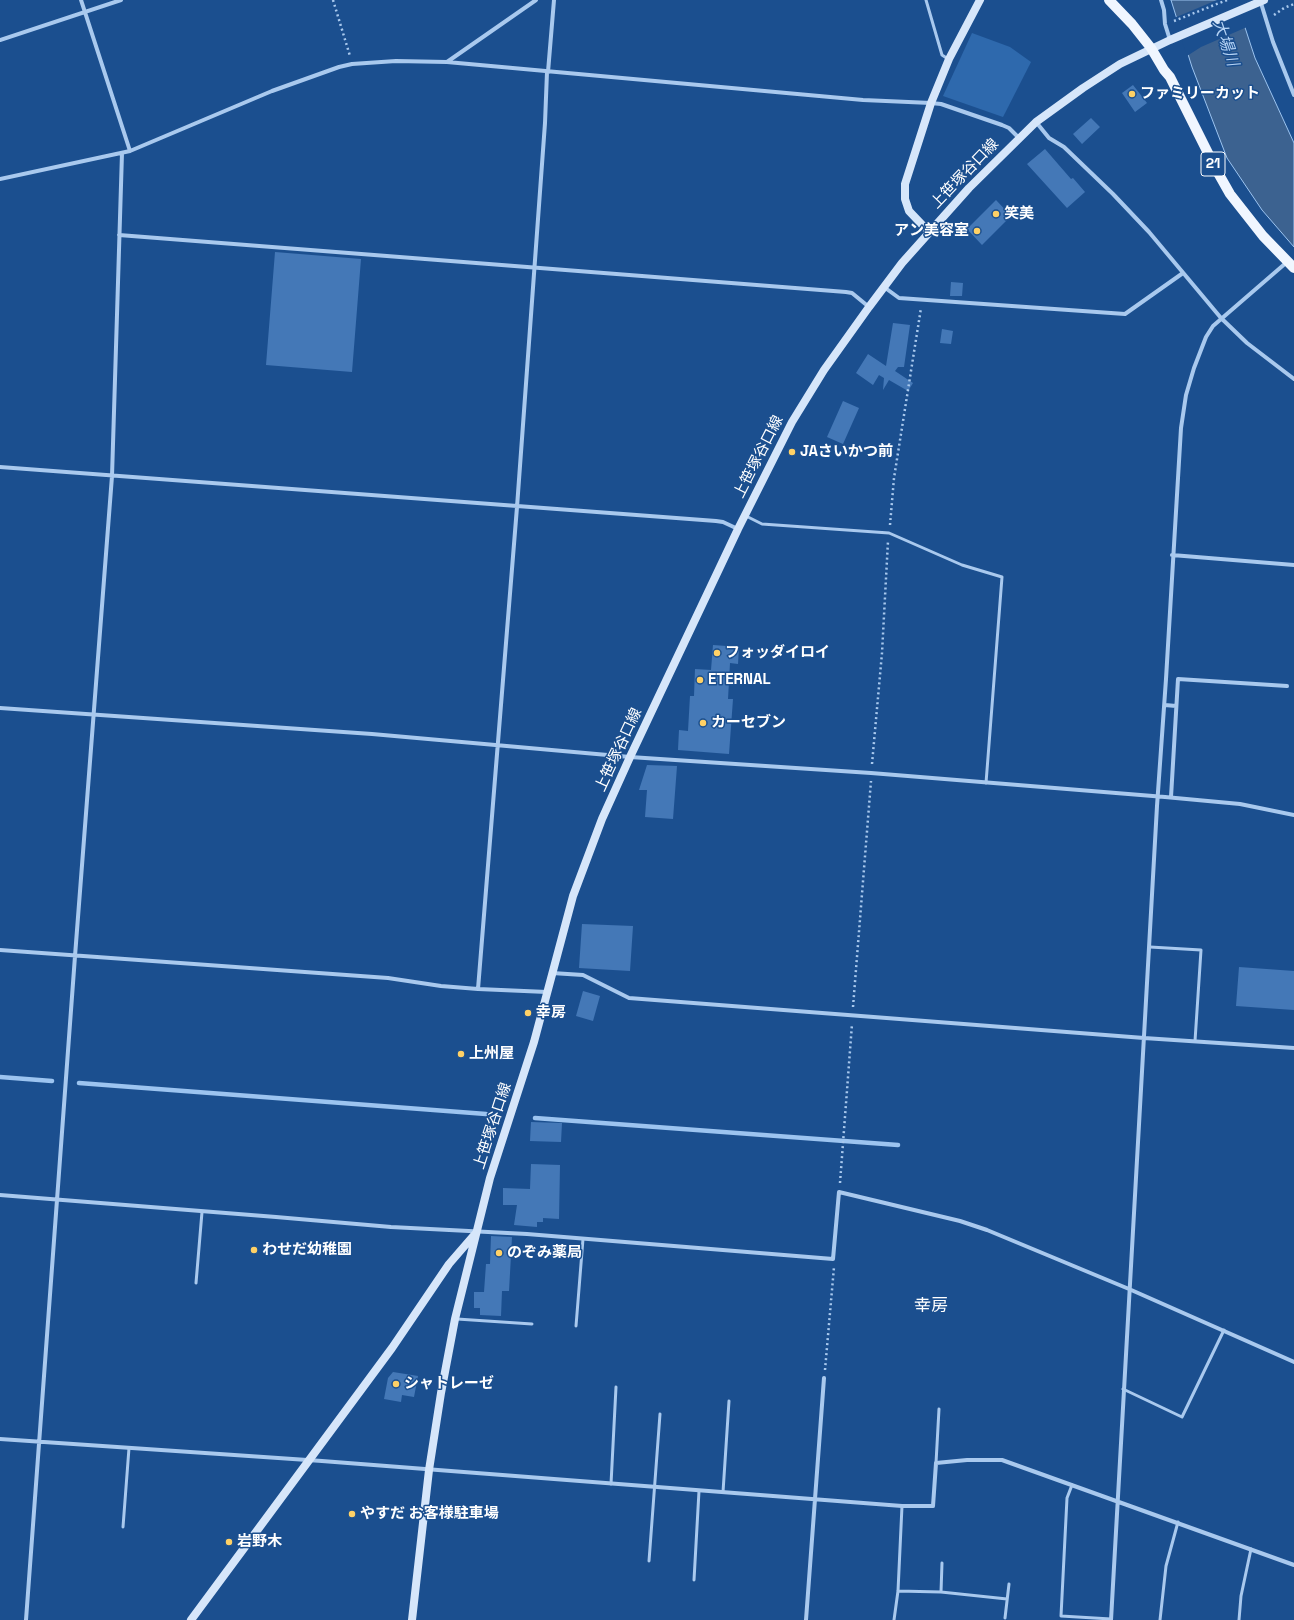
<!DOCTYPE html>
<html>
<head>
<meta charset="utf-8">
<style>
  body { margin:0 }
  canvas { display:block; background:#1b4f8f }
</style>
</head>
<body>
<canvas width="1294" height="1620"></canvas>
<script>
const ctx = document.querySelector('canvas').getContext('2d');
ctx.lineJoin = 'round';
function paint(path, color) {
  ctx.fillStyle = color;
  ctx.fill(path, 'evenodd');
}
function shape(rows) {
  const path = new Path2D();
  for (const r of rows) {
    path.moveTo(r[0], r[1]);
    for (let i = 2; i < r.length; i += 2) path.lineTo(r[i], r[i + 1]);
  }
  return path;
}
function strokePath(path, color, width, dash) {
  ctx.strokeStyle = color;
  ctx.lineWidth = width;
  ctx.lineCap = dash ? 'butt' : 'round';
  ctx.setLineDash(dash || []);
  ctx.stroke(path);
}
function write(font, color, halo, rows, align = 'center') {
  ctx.font = font + ' "Space Grotesk","Noto Sans JP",sans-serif';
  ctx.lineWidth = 3;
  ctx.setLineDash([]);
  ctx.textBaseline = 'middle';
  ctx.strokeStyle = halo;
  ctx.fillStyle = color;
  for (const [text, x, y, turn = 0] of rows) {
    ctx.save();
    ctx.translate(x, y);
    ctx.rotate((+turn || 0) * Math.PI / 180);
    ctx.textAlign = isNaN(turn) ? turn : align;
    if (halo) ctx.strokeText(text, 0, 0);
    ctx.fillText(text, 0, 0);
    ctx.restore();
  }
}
const green = shape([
  [972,33,1010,47,1031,62,1003,117,943,96]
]);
const water = shape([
  [1171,0,1236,0,1255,58,1294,143,1294,247,1262,210,1227,158,1192,67,1171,0]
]);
const pier = shape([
  [1217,0,1239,0,1247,27,1201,47,1187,56,1174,18]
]);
const stream = shape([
  [0,1077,52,1081],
  [79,1083,486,1114],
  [535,1118,898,1145]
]);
const building = shape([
  [1133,85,1147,103,1135,112,1122,93],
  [1091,118,1100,127,1082,144,1073,134],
  [1045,149,1071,179,1073,178,1085,192,1067,208,1027,164],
  [996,200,1011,216,982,245,967,229],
  [275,252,361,259,352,372,266,365],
  [951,282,963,283,962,296,950,296],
  [893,323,910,325,904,367,898,367,895,371,913,383,908,391,889,380,883,390,884,378,879,375,873,385,856,373,868,354,886,366],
  [942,329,953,331,951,344,940,343],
  [843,401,859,408,843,444,827,437],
  [713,645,739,647,738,664,730,663,728,699,733,699,729,754,678,750,679,730,688,731,690,696,694,696,695,669,711,670],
  [647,765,677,766,673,819,645,817,647,790,639,790],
  [582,924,633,926,630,971,579,968],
  [1239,967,1294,971,1294,1010,1236,1006],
  [583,991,600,996,593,1021,576,1016],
  [531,1122,562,1123,561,1142,530,1141],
  [531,1164,560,1165,559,1219,543,1218,543,1222,537,1222,537,1227,514,1225,517,1205,503,1205,503,1188,530,1189],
  [491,1236,512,1237,509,1291,502,1291,501,1316,480,1315,480,1308,474,1308,474,1292,484,1292,486,1264,490,1264],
  [393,1372,418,1376,414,1397,402,1395,401,1402,384,1399,388,1378]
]);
const path = shape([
  [333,0,350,56],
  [1274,15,1284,8,1294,4],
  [1174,21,1227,0],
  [890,525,894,478,921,308],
  [872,764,882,653,888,541],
  [853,1007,871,781],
  [840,1183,852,1024],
  [825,1370,834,1267]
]);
const lane = shape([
  [926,0,942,55,948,59],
  [746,516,762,524,889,533,962,565,1002,577,986,783],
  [1150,947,1201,950,1195,1041],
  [196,1283,202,1212],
  [457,1319,532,1324],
  [576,1326,583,1239],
  [1123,1389,1182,1417,1224,1330],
  [936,1463,939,1409],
  [611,1484,616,1387],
  [1072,1485,1067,1498,1061,1616,1111,1619],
  [723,1492,729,1401],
  [123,1527,129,1448],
  [649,1561,660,1414],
  [694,1580,699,1491],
  [898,1591,941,1592,1007,1599],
  [941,1592,942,1563],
  [1005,1618,1009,1584],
  [894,1620,898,1591,902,1506],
  [1160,1620,1166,1566,1178,1522],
  [1239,1620,1241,1596,1251,1549]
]);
const street = shape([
  [81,0,130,151],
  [1161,0,1164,10,1165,24,1170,40],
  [1260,0,1273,42,1294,95],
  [0,40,121,0],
  [447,62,536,0],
  [548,72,554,0],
  [1036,122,1049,138,1064,147,1113,194,1149,232,1221,318,1247,343,1294,379],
  [0,179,130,151,272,91,339,67,352,64,396,61,447,62,863,100,931,103,941,104,1002,125,1009,128,1019,138],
  [119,235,846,292,852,293,869,307],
  [884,287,899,298,1125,314,1183,273],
  [0,467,716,521,723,522,738,529],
  [1172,555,1294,565],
  [1165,705,1176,706],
  [0,708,372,734,630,757,871,773,1165,797,1240,804,1294,815],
  [1171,797,1178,679,1287,686],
  [0,950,388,978,441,986,478,989,547,992],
  [552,973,583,975,629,998,1144,1038,1294,1048],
  [478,989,517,507,545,123,547,72],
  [0,1195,276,1217,391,1227,527,1234,833,1259,839,1192,960,1221,987,1230,1129,1289,1294,1362],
  [0,1439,322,1461,902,1506,933,1506,936,1463,967,1460,1002,1460,1294,1565],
  [26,1620,75,956,112,476,122,153],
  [806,1620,824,1378],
  [1111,1620,1157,806,1166,679,1181,428,1186,395,1194,368,1206,337,1213,326,1287,262]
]);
const secondary = shape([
  [929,232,909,211,905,199,905,184,931,103,949,59,980,0],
  [191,1620,392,1348,449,1264,475,1234],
  [412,1620,429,1470,441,1393,455,1319,490,1178,534,1042,573,896,602,819,630,757,738,529,792,422,824,370,869,307,902,263,969,188,1036,122,1083,88,1120,64,1170,40,1264,0]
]);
const primary = shape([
  [1109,0,1132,24,1151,48,1164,70,1170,77,1217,171,1230,194,1263,236,1294,268]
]);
const markers = [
  [1132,94,4,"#ffd166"],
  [996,214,4,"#ffd166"],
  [977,231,4,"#ffd166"],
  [792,452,4,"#ffd166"],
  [717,653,4,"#ffd166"],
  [700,680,4,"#ffd166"],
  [703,723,4,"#ffd166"],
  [528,1013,4,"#ffd166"],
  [461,1054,4,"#ffd166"],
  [254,1250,4,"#ffd166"],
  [499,1253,4,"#ffd166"],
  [396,1384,4,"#ffd166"],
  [352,1514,4,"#ffd166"],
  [229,1542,4,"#ffd166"]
];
const shields = [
  [1213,164,24]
];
const shieldNames = [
  ["21",1213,164]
];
const poiNames = [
  ["ファミリーカット",1140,94],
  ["笑美",1004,214],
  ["アン美容室",969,231,"right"],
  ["JAさいかつ前",800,452],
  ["フォッダイロイ",725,653],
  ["ETERNAL",708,680],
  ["カーセブン",711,723],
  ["幸房",536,1013],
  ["上州屋",469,1054],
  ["わせだ幼稚園",262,1250],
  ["のぞみ薬局",507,1253],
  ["シャトレーゼ",404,1384],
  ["やすだ お客様駐車場",360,1514],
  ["岩野木",237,1542]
];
const streetNames = [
  ["上笹塚谷口線",965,174,-46],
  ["上笹塚谷口線",759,457,-63],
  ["上笹塚谷口線",619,750,-65],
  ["上笹塚谷口線",493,1126,-72]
];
const waterNames = [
  ["大場川",1225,43,71]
];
const quarterNames = [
  ["幸房",931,1306]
];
paint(green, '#2e69ad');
paint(water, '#3c6290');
strokePath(water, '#9cc4f0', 1);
paint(pier, '#1b4f8f');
strokePath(stream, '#9cc4f0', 4.5);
paint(building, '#4478b7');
strokePath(path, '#a9c9ee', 2.5, [2, 3]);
strokePath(lane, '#a9c9ee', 3);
strokePath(street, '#a9c9ee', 4);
strokePath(secondary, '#d6e6fa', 8);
strokePath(primary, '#f0f6ff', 10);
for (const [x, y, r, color] of markers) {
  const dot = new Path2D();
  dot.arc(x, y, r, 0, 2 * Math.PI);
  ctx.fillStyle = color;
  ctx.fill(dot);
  strokePath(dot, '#1b4f8f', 1.5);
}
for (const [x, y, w] of shields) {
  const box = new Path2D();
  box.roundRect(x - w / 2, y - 12, w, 24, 3);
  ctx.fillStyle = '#1b4f8f';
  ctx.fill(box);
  strokePath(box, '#fff', 1);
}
write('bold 14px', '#fff', null, shieldNames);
write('bold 15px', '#fff', '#1b4f8f', poiNames, 'left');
write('15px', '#fff', '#1b4f8f', streetNames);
write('italic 16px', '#b5d3f5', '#1b4f8f', waterNames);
write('17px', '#fff', '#1b4f8f', quarterNames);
</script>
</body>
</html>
